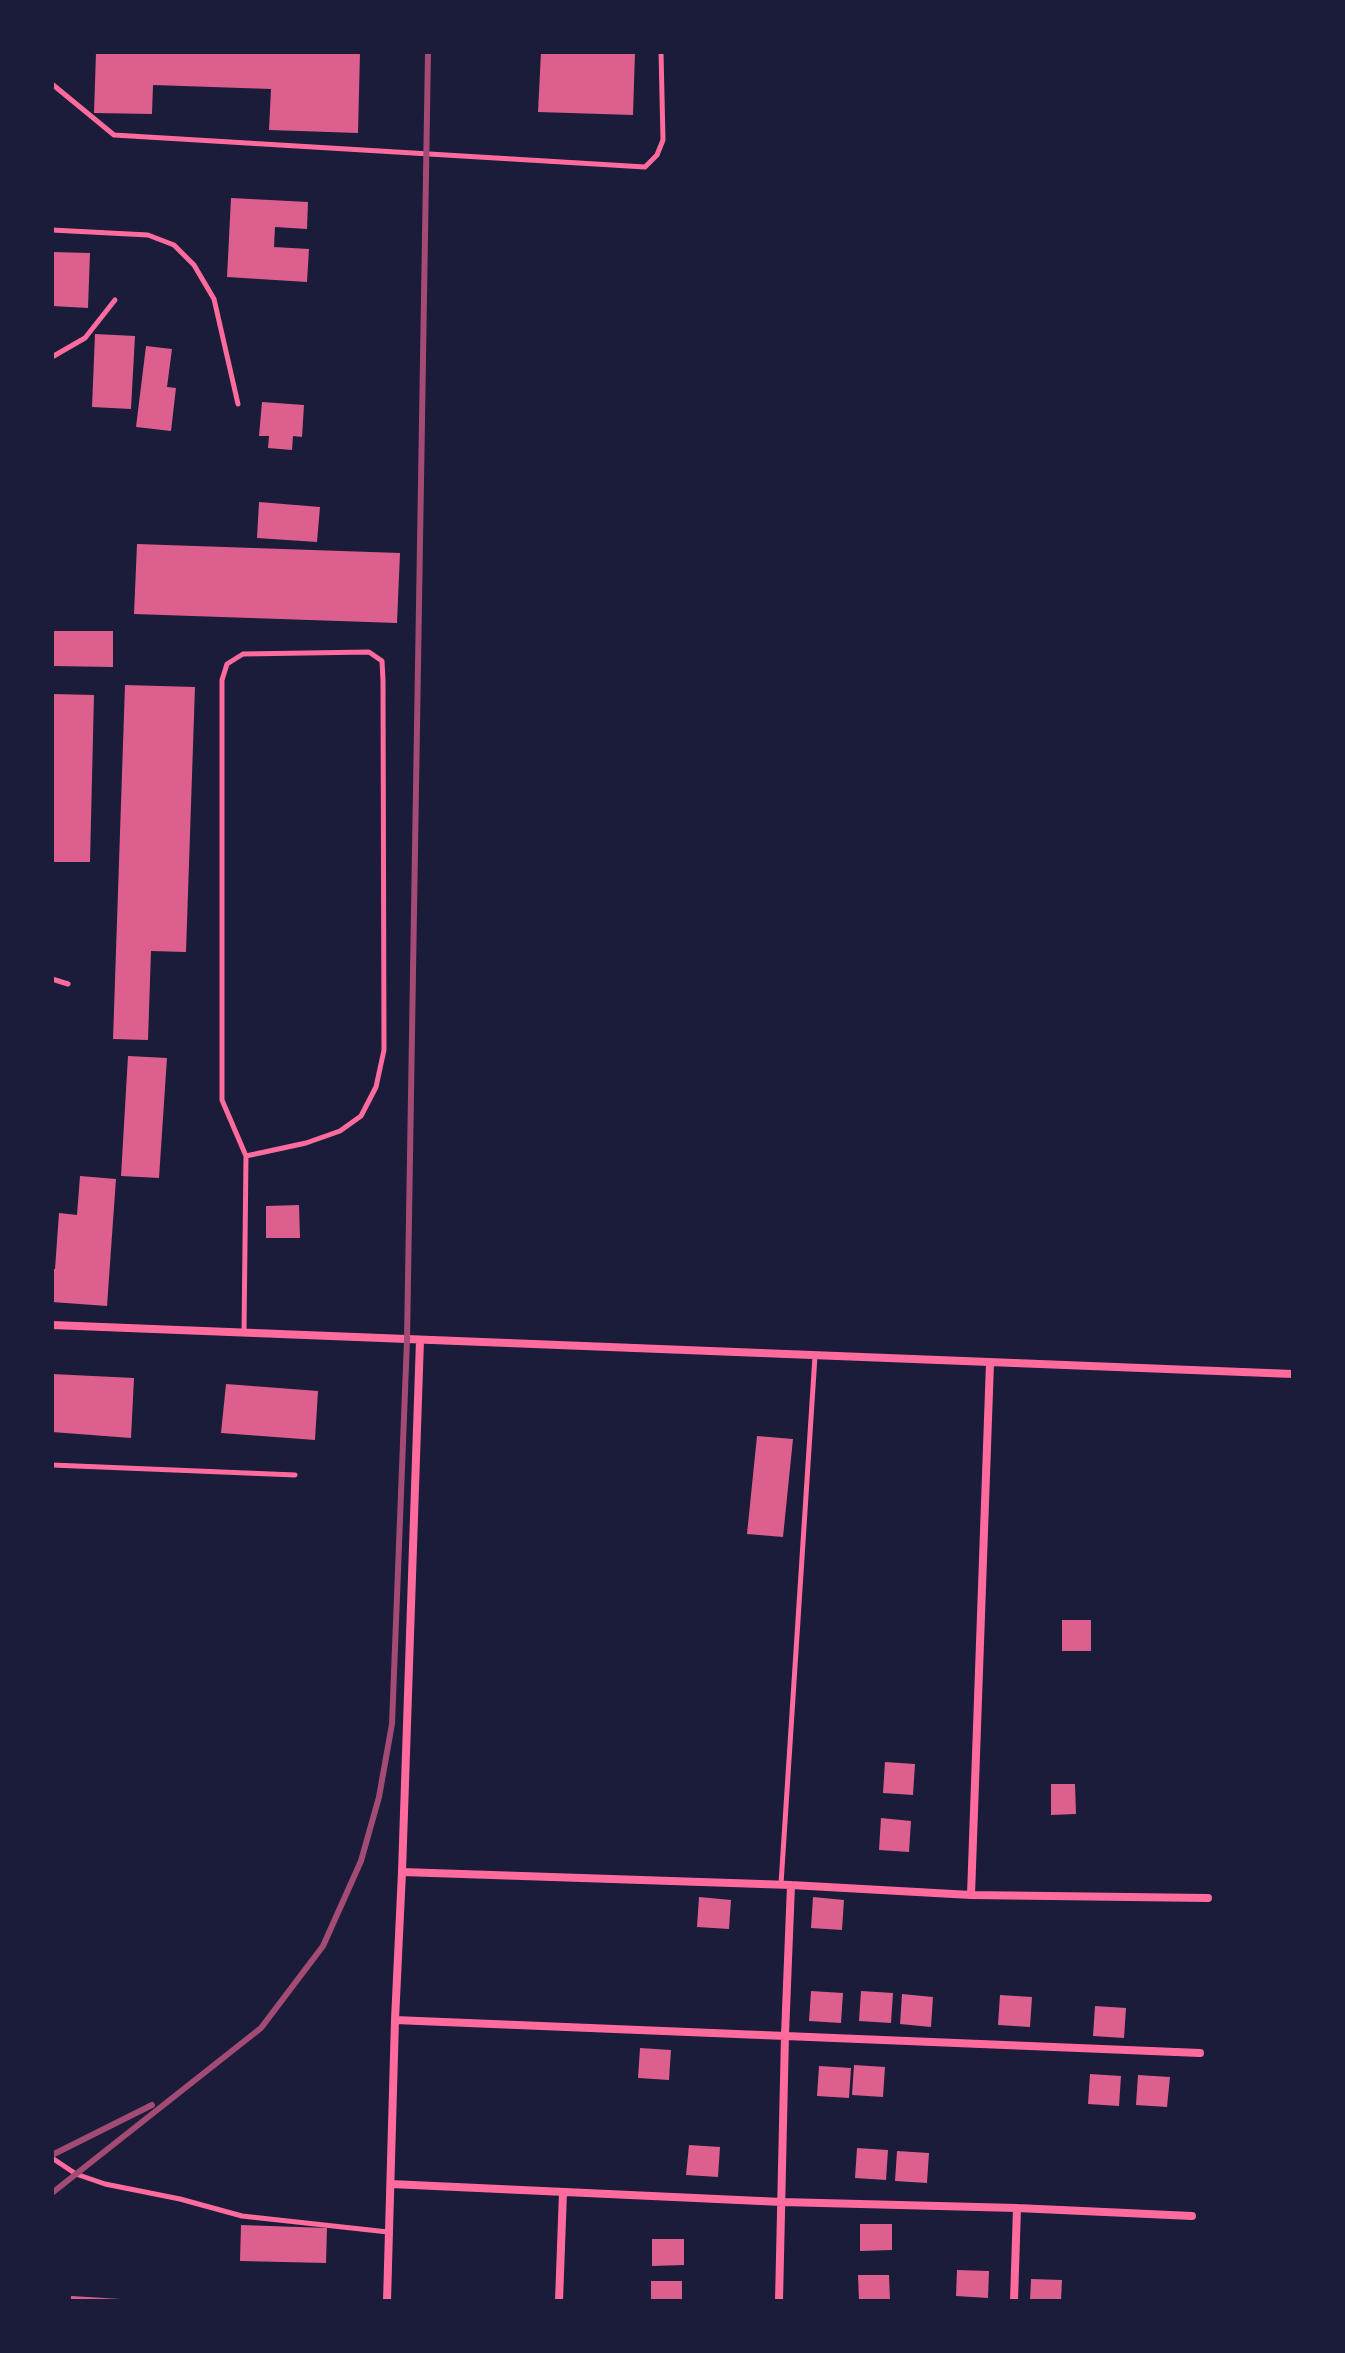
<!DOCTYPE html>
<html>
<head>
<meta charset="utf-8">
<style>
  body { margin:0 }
  #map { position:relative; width:1345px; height:2353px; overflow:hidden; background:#1b1b3a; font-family:"Libre Baskerville",serif }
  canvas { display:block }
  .frame { position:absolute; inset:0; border:54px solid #1b1b3a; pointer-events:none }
</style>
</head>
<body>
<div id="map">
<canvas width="1345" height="2353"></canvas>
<div class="frame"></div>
</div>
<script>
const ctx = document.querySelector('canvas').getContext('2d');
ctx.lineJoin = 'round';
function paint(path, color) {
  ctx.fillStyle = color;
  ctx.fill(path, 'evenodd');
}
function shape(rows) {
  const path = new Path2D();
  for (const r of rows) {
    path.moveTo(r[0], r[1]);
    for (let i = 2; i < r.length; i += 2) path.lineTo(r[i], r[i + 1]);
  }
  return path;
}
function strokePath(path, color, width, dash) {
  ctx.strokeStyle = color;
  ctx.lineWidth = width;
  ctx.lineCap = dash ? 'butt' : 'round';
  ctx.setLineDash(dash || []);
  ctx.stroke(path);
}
const building = shape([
  [96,52,360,52,358,133,269,130,271,89,153,85,152,114,94,113],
  [541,52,635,52,633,115,538,112],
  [231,198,308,202,307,229,275,227,274,247,309,249,307,282,227,277],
  [52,252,90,253,88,308,52,306],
  [95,334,135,336,131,409,92,407],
  [146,346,172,349,167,387,176,388,171,431,136,427],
  [262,402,304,405,302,437,293,436,292,450,268,448,269,436,259,436],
  [259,502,320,507,317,542,257,538],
  [137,544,400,553,397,623,134,614],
  [52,631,113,631,113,667,52,666],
  [125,685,195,687,186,952,151,951,148,1040,113,1039],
  [52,694,94,695,90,862,52,862],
  [128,1056,167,1058,159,1178,121,1176],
  [80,1176,116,1179,107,1306,52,1302,52,1269,55,1269,59,1213,77,1215],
  [299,1205,300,1238,266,1238,266,1206],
  [52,1374,134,1378,131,1438,52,1432],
  [226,1384,318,1391,315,1440,221,1433],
  [757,1436,793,1439,783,1537,747,1534],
  [1062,1620,1091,1620,1091,1651,1062,1651],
  [885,1762,915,1764,913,1795,883,1793],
  [1051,1784,1075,1784,1076,1814,1051,1815],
  [881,1818,911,1821,909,1852,879,1850],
  [699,1897,731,1900,729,1929,697,1927],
  [813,1897,844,1900,842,1930,811,1928],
  [811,1991,843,1993,841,2023,809,2021],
  [861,1991,893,1993,891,2023,859,2021],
  [902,1994,933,1997,931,2027,900,2024],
  [1000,1995,1032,1997,1030,2027,998,2025],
  [1095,2006,1126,2008,1124,2038,1093,2036],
  [640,2048,671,2050,669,2080,638,2078],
  [854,2065,885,2067,883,2097,852,2095],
  [819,2066,851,2068,849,2098,817,2096],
  [1090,2074,1121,2076,1119,2106,1088,2104],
  [1138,2075,1170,2077,1167,2107,1136,2105],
  [689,2145,720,2147,718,2177,686,2175],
  [857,2148,888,2150,886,2180,855,2178],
  [897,2151,929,2153,927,2183,895,2181],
  [860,2224,892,2224,892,2250,860,2251],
  [241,2225,327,2228,326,2263,240,2261],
  [652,2239,684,2239,684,2265,652,2266],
  [957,2270,989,2271,988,2298,956,2296],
  [858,2275,889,2275,890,2301,859,2301],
  [1031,2279,1062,2280,1061,2301,1030,2301],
  [651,2281,682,2281,682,2301,651,2301],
  [71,2296,121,2299,121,2301,71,2301]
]);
const service = shape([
  [52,84,114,135,645,167,657,155,663,140,661,52],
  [52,230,148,235,174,245,194,265,214,299,238,404],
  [52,357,85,338,115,300],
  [52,979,68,984],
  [244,1332,246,1156,222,1100,222,680,227,664,243,654,369,652,382,661,383,680,384,1050,376,1087,361,1116,340,1131,306,1143,246,1156],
  [52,1465,295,1475],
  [781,1884,815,1356],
  [52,2158,76,2174,105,2184,180,2199,242,2216,388,2232]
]);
const minor = shape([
  [52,1325,1293,1374],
  [402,1872,791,1885,971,1895,1208,1898],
  [971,1895,990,1363],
  [395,2020,1200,2053],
  [391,2184,782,2202,1017,2208,1192,2216],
  [387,2301,395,2020,402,1872,420,1340],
  [559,2301,563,2192],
  [779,2301,785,2035,791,1885],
  [1014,2301,1017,2208]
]);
const rail = shape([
  [52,2155,152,2105],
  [52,2193,261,2028,323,1946,361,1861,379,1797,392,1724,407,1340,428,52]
]);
paint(building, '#dd5f8e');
strokePath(service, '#ff6b9d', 5);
strokePath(minor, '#ff6b9d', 8);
strokePath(rail, '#a44b75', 6);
</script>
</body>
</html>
